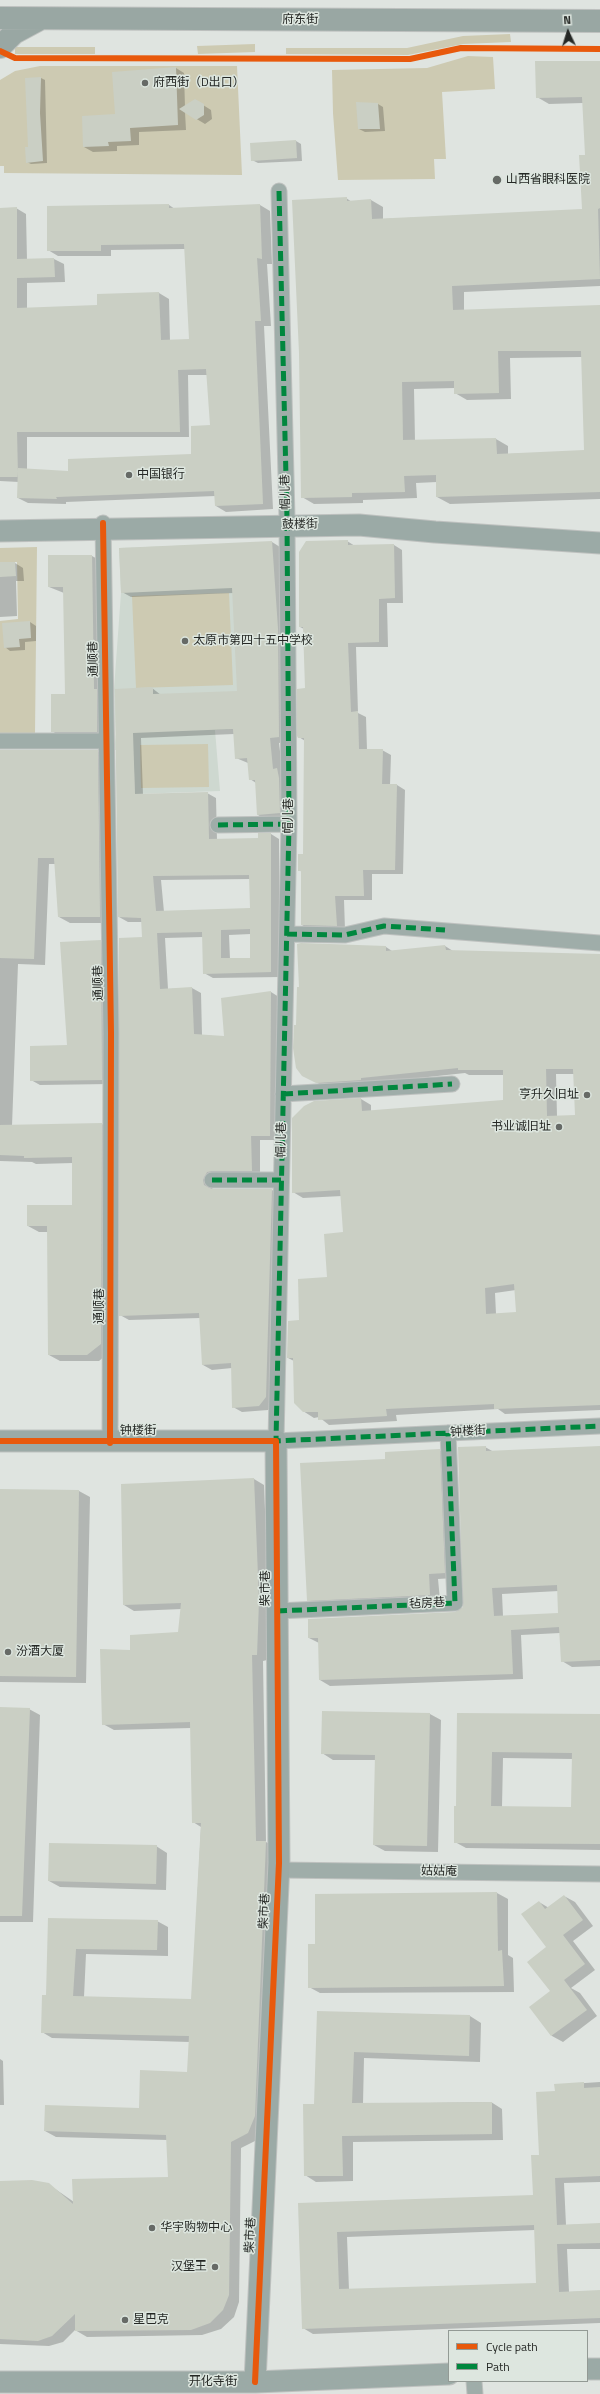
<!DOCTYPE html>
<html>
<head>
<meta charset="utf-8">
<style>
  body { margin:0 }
  #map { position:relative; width:600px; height:2394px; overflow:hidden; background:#dfe4e0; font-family:"Titillium Web",sans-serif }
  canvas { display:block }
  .legend { position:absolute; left:448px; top:2330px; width:140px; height:52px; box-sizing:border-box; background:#dde6df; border:1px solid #939a95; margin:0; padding:5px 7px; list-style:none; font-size:12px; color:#252825 }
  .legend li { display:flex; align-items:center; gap:8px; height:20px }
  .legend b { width:20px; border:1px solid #939a95 }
  .north { position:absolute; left:548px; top:12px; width:40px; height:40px; -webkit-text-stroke:3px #dde6df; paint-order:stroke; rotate:356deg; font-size:11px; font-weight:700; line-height:16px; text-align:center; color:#252825 }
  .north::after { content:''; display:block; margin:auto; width:14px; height:18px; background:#252825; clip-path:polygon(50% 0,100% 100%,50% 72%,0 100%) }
</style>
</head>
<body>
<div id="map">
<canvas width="600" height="2394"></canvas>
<ul class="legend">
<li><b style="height:5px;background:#e8590c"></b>Cycle path</li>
<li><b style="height:5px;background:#00873e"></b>Path</li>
</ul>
<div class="north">N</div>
</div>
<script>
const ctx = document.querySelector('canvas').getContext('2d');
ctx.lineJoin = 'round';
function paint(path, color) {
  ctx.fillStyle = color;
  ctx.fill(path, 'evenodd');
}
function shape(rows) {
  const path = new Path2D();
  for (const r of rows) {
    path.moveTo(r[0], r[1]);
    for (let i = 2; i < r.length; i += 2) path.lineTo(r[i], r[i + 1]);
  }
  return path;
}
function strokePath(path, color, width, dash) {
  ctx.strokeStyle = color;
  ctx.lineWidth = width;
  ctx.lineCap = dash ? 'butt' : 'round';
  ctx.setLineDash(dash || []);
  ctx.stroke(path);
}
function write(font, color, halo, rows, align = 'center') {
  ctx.font = font + ' "Titillium Web","Noto Sans SC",sans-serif';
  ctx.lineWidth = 3;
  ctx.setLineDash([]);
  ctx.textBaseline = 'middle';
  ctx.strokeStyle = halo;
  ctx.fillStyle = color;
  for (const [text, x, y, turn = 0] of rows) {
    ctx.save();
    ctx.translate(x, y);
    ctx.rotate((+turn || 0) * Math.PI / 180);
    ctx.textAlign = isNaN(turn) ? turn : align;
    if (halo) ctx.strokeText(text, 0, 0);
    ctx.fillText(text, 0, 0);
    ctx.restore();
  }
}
const built = shape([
  [249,543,257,728,215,730,220,791,135,794,133,750,114,750,116,734,114,689,121,593,119,548]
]);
const green = shape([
  [510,34,511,42,463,44,408,55,286,54,286,48,407,48,463,36],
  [255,44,255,52,198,54,197,46],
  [15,47,95,47,95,54,15,54],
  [468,56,493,57,495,89,442,92,446,159,434,159,435,179,338,180,333,113,332,70,427,68],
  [40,66,237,66,242,175,4,173,4,166,0,166,0,80,15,71],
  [37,547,35,733,0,736,0,621,18,619,17,562,0,562,0,548],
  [229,593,233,685,136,688,132,596],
  [208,744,209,787,141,788,140,745]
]);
const shadow = shape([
  [600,63,600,286,464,292,464,311,600,306,600,499,450,504,437,497,437,482,416,483,417,498,363,500,363,503,314,504,302,497,346,198,352,202,371,200,383,207,383,219,583,210,586,156,583,103,549,104,537,97],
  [582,357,585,451,508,454,508,446,496,439,415,441,414,389,455,388,455,393,467,400,511,399,510,358],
  [176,68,184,73,185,107,195,100,211,110,212,119,205,124,185,112,186,130,139,132,139,145,117,146,117,151,93,152,84,147,116,115],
  [41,78,45,80,47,163,31,164,27,162],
  [378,104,383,107,385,131,365,132,359,129],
  [296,141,301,144,302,161,258,163,252,160],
  [169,205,175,209,260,205,270,211,272,264,267,264,271,326,264,326,273,509,226,512,216,506,215,496,66,502,66,504,28,503,18,498,19,482,0,481,0,208,16,208,26,214,27,260,54,259,64,264,65,282,27,283,27,309,98,306,159,293,169,299,170,341,190,340,185,249,111,250,111,256,58,256,48,250,48,207],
  [188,375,208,375,211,426,192,455,69,472,27,470,27,437,189,437],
  [347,541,355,546,394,545,402,550,403,603,387,603,388,647,356,647,358,713,366,717,367,750,382,750,391,755,390,785,397,785,405,790,403,874,372,874,372,900,344,900,345,930,310,930,302,925,302,872,299,870,304,855,305,741,299,737,306,689,304,629,300,627],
  [272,542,280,547,288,742,279,743,288,817,266,820,258,815,256,783,250,779,248,763,236,758,234,734,141,738,143,795,207,793,216,798,217,840,259,839,271,834,279,839,280,977,213,978,204,973,203,937,165,938,168,989,192,988,201,993,202,1035,225,1037,271,992,279,997,279,1140,260,1140,260,1175,211,1185,213,1190,272,1190,280,1195,275,1402,268,1410,242,1412,233,1407,232,1368,212,1370,203,1365,200,1318,129,1320,120,1315,143,938,142,922,128,922,119,917,116,690,152,688,161,695,238,692,234,593,131,597,122,592],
  [250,879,251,909,164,912,161,880],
  [251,934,251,959,230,959,229,935],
  [92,556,103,562,108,738,63,738,52,731,66,695,64,593,49,587],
  [0,563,15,563,23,568,24,581,16,581,17,616,0,617],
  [30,622,36,626,36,641,25,642,25,650,10,651,5,647],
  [0,751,97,751,108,757,111,923,70,923,59,917,55,864,49,864,45,965,18,964,12,1126,102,1124,112,1131,112,1350,99,1361,60,1361,49,1355,48,1232,39,1232,28,1226,73,1206,73,1163,36,1164,32,1162,0,1161],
  [100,941,109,945,110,1084,40,1085,31,1080,68,1046],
  [445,946,453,951,600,955,600,1410,505,1414,498,1409,396,1415,397,1421,329,1425,319,1417,314,1418,303,1411,294,1361,288,1358,300,1321,328,1278,344,1233,342,1196,303,1198,293,1192,314,1102,361,1099,371,1105,371,1111,504,1101,504,1075,469,1075,465,1073,327,1088,303,1075,297,1026,386,947,392,951],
  [556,1074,575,1074,576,1116,557,1116],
  [516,1290,517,1313,496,1314,495,1293],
  [485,1447,494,1452,600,1447,600,1666,572,1667,562,1661,560,1633,521,1635,523,1679,330,1686,320,1680,319,1643,309,1638,456,1613,464,1608],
  [559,1591,560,1614,503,1616,502,1594],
  [439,1450,449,1456,454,1578,438,1579,440,1600,318,1606,308,1600,386,1460],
  [254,1479,264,1485,269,1607,267,1660,263,1661,266,1842,276,1848,259,2139,241,2148,239,2302,234,2317,221,2329,202,2335,87,2337,75,2330,63,2342,49,2346,0,2344,0,2182,48,2184,74,2202,169,2178,167,2140,56,2137,45,2131,140,2109,188,2073,190,2042,52,2038,42,2032,47,1996,49,1919,157,1921,168,1927,168,1956,86,1954,84,1997,192,2000,201,1827,193,1822,191,1728,114,1730,103,1724,131,1651,179,1633,182,1609,134,1611,124,1605],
  [0,1490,79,1491,90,1497,86,1683,0,1682],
  [0,1708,29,1709,40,1715,33,1922,0,1922],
  [430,1714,441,1720,438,1852,385,1851,374,1845,376,1760,333,1760,322,1753],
  [458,1714,600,1715,600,1850,466,1848,455,1842,457,1807],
  [503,1758,573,1759,572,1808,502,1807],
  [156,1846,167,1853,166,1890,60,1887,49,1881],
  [497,1893,508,1899,508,1955,513,1958,514,1992,320,1993,309,1987,316,1945],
  [564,1896,575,1902,593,1926,573,1941,595,1970,571,1988,580,1993,597,2016,563,2042,552,2036,530,2007,552,1991,548,1948,539,1902,549,1908],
  [318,2012,470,2016,481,2023,480,2062,364,2058,363,2104,491,2102,502,2109,503,2140,353,2142,353,2181,316,2182,305,2175,315,2105],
  [0,2059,3,2061,4,2105,0,2105],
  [600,2082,600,2182,564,2183,566,2225,600,2224,600,2249,567,2249,569,2292,600,2291,600,2323,313,2334,303,2328,299,2204,534,2196,540,2156,556,2092,555,2085],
  [535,2230,537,2284,349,2290,347,2237]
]);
const building = shape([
  [535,61,600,61,600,208,598,209,600,279,452,286,453,310,600,305,600,492,436,497,436,475,404,476,405,492,352,493,352,497,301,498,299,353,292,200,347,197,347,201,371,199,372,219,582,209,579,155,585,155,582,97,536,98],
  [498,351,581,351,584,450,497,454,496,438,403,440,402,382,454,381,454,394,499,393],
  [176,67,178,125,130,128,131,141,108,142,109,146,83,147,82,116,115,114,112,72],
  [41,77,40,113,43,161,26,163,25,147,28,147,25,78],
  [195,99,204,104,204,115,196,120,179,109],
  [356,102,378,103,380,129,358,129],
  [296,140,297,158,251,161,250,143],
  [169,204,169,208,260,204,262,259,257,258,261,321,255,321,263,504,215,506,214,491,56,497,57,499,17,498,18,468,68,471,68,459,191,454,191,426,210,425,206,369,178,370,180,432,17,432,18,477,0,477,0,208,17,207,17,259,54,258,55,277,17,278,17,308,97,305,97,294,159,292,161,340,189,339,184,244,101,245,101,251,47,251,47,206],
  [348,540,348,545,394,544,395,598,379,599,379,642,348,643,351,712,358,711,359,749,383,749,382,784,397,784,395,870,363,870,364,896,335,896,337,926,301,925,301,871,298,871,298,854,303,854,304,738,298,738,297,736,297,689,305,688,303,627,299,627,299,552,306,541],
  [272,541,278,629,279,737,270,738,273,769,277,768,279,778,280,813,257,815,255,780,249,780,247,758,235,759,233,729,133,733,135,794,208,792,209,839,258,838,258,833,271,833,271,972,203,974,202,932,157,933,160,989,192,987,194,1034,224,1036,221,998,271,991,270,1136,251,1136,252,1171,212,1171,207,1172,203,1180,204,1185,212,1189,272,1189,266,1397,259,1406,232,1408,231,1363,202,1365,199,1313,119,1316,119,938,142,937,141,918,118,917,115,689,153,687,153,694,237,691,232,588,121,593,119,548],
  [249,875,250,908,156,911,153,876],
  [250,929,250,958,221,958,221,930],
  [48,555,92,555,94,689,97,689,97,732,51,732,51,694,65,694,63,587,48,587],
  [0,562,15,562,16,576,0,577],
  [30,621,31,638,19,639,20,647,4,648,2,623],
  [0,750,98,750,100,917,58,917,54,858,38,858,34,959,0,958],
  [101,940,102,1080,30,1081,30,1046,67,1045,60,942],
  [301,943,386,946,386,951,445,945,446,950,600,954,600,1405,494,1409,494,1404,386,1409,387,1416,318,1420,318,1412,303,1412,294,1403,293,1358,287,1358,288,1321,299,1320,298,1279,327,1277,324,1234,343,1232,340,1190,292,1193,292,1118,304,1106,314,1101,361,1098,362,1111,503,1100,503,1070,458,1070,458,1068,361,1078,361,1080,316,1083,302,1076,296,1068,293,1048,294,1025,296,1025,297,987,299,987,297,944],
  [546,1069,573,1069,575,1115,547,1116],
  [514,1284,516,1312,486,1314,485,1288],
  [102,1123,101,1344,87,1355,48,1355,47,1226,27,1226,27,1205,72,1205,72,1157,24,1158,24,1156,0,1155,0,1125],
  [486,1446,486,1451,600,1446,600,1660,561,1662,559,1627,511,1630,513,1674,319,1680,318,1638,308,1638,308,1619,455,1612,463,1607,458,1447],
  [557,1585,558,1613,494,1616,492,1588],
  [440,1449,445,1573,429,1574,430,1595,307,1601,300,1463,385,1459,385,1452],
  [254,1478,259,1601,257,1655,252,1655,256,1841,266,1841,255,2116,248,2133,231,2142,229,2295,223,2310,210,2323,191,2330,75,2331,75,2314,52,2336,38,2341,0,2339,0,2181,32,2180,49,2183,73,2204,72,2179,168,2177,166,2135,44,2131,45,2105,139,2108,140,2070,187,2072,189,2036,41,2033,42,1995,46,1995,48,1918,158,1920,157,1950,76,1949,73,1996,191,1999,201,1823,192,1823,190,1722,102,1725,100,1649,130,1650,130,1635,178,1632,181,1603,123,1605,121,1484],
  [0,1489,79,1490,76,1677,0,1676],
  [0,1707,30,1708,22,1916,0,1916],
  [322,1711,430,1713,427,1846,373,1845,375,1755,321,1754],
  [457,1713,600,1714,600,1844,454,1843,454,1806,456,1806],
  [492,1752,572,1753,571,1807,491,1806],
  [49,1843,157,1845,156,1884,48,1881],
  [497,1892,498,1951,502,1950,504,1986,308,1988,308,1944,315,1944,315,1894],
  [564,1895,583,1920,563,1935,585,1964,564,1980,587,2010,551,2036,529,2007,550,1991,527,1962,546,1947,521,1914,539,1901,545,1909],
  [317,2011,470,2015,469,2056,354,2052,352,2103,492,2102,492,2134,342,2136,343,2176,304,2176,303,2104,314,2104],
  [584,2082,584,2088,600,2087,600,2176,555,2178,557,2225,600,2223,600,2243,557,2244,559,2292,600,2290,600,2318,302,2329,298,2203,533,2195,531,2155,539,2155,536,2092,555,2091,554,2084],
  [534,2225,536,2283,339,2289,337,2232]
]);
const street = shape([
  [279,191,287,518,289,824,276,1441,600,1426],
  [103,523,111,1033,110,1443],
  [0,741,106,741],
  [218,825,289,824],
  [287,934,345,935,384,926,600,943],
  [283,1094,452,1084],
  [212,1180,281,1180],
  [277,1611,455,1603,448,1433],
  [278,1870,600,1874],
  [474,2381,475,2394]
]);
const secondary = shape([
  [0,531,359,525,435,532,600,543],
  [0,1441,276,1441,279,1863,255,2382],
  [587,2369,600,2369],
  [0,2382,255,2382,449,2374]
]);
const primary = shape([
  [0,18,600,21],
  [0,47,14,33,40,19]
]);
const quiet = shape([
  [279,191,287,518,289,824,276,1441,600,1426],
  [218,825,289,824],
  [287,934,345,935,384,926,445,930],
  [283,1094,452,1084],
  [212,1180,281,1180],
  [277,1611,455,1603,448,1433]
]);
const cycleway = shape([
  [0,51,15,58,410,59,461,48,600,49],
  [103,523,111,1033,110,1443],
  [0,1441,276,1441,279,1863,255,2382]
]);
const markers = [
  [145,83,4,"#666a66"],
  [497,180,5,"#666a66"],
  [129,475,4,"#666a66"],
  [185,641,4,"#666a66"],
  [587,1095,4,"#666a66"],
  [559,1127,4,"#666a66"],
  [8,1652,4,"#666a66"],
  [152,2228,4,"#666a66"],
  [215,2267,4,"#666a66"],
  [125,2320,4,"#666a66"]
];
const streetNames = [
  ["府东街",300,20],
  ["帽儿巷",286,492,-91],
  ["鼓楼街",300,525,-1],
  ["通顺巷",94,659,-91],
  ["帽儿巷",289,816,-90],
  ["通顺巷",99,983,-91],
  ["帽儿巷",282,1140,-89],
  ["通顺巷",100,1306,-90],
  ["钟楼街",138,1431],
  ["钟楼街",468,1432,-3],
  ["柴市巷",266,1588,-90],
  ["毡房巷",427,1604,-3],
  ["姑姑庵",439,1872,1],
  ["柴市巷",265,1911,-87],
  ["柴市巷",251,2235,-87],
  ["开化寺街",213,2382]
];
const poiNames = [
  ["府西街（D出口）",153,83],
  ["山西省眼科医院",506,180],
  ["中国银行",137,475],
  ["太原市第四十五中学校",193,641],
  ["亨升久旧址",579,1095,"right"],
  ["书业诚旧址",551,1127,"right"],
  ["汾酒大厦",16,1652],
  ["华宇购物中心",160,2228],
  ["汉堡王",207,2267,"right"],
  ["星巴克",133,2320]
];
paint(built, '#ced8d0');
paint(green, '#cdcab2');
paint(shadow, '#0003');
paint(building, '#cacfc4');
strokePath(street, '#bec1bf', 17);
strokePath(secondary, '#bec1bf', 23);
strokePath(primary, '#bec1bf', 24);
strokePath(street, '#9fada9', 15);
strokePath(secondary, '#9baaa6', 21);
strokePath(primary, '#99a7a3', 22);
strokePath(quiet, '#00873e', 5, [10, 5]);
strokePath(cycleway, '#e8590c', 6);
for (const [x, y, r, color] of markers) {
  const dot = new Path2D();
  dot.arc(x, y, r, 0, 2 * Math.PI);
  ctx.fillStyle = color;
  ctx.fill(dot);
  strokePath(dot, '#dde6df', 1.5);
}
write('12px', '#252825', '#dde6df', streetNames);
write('12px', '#252825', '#dde6df', poiNames, 'left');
</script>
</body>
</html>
